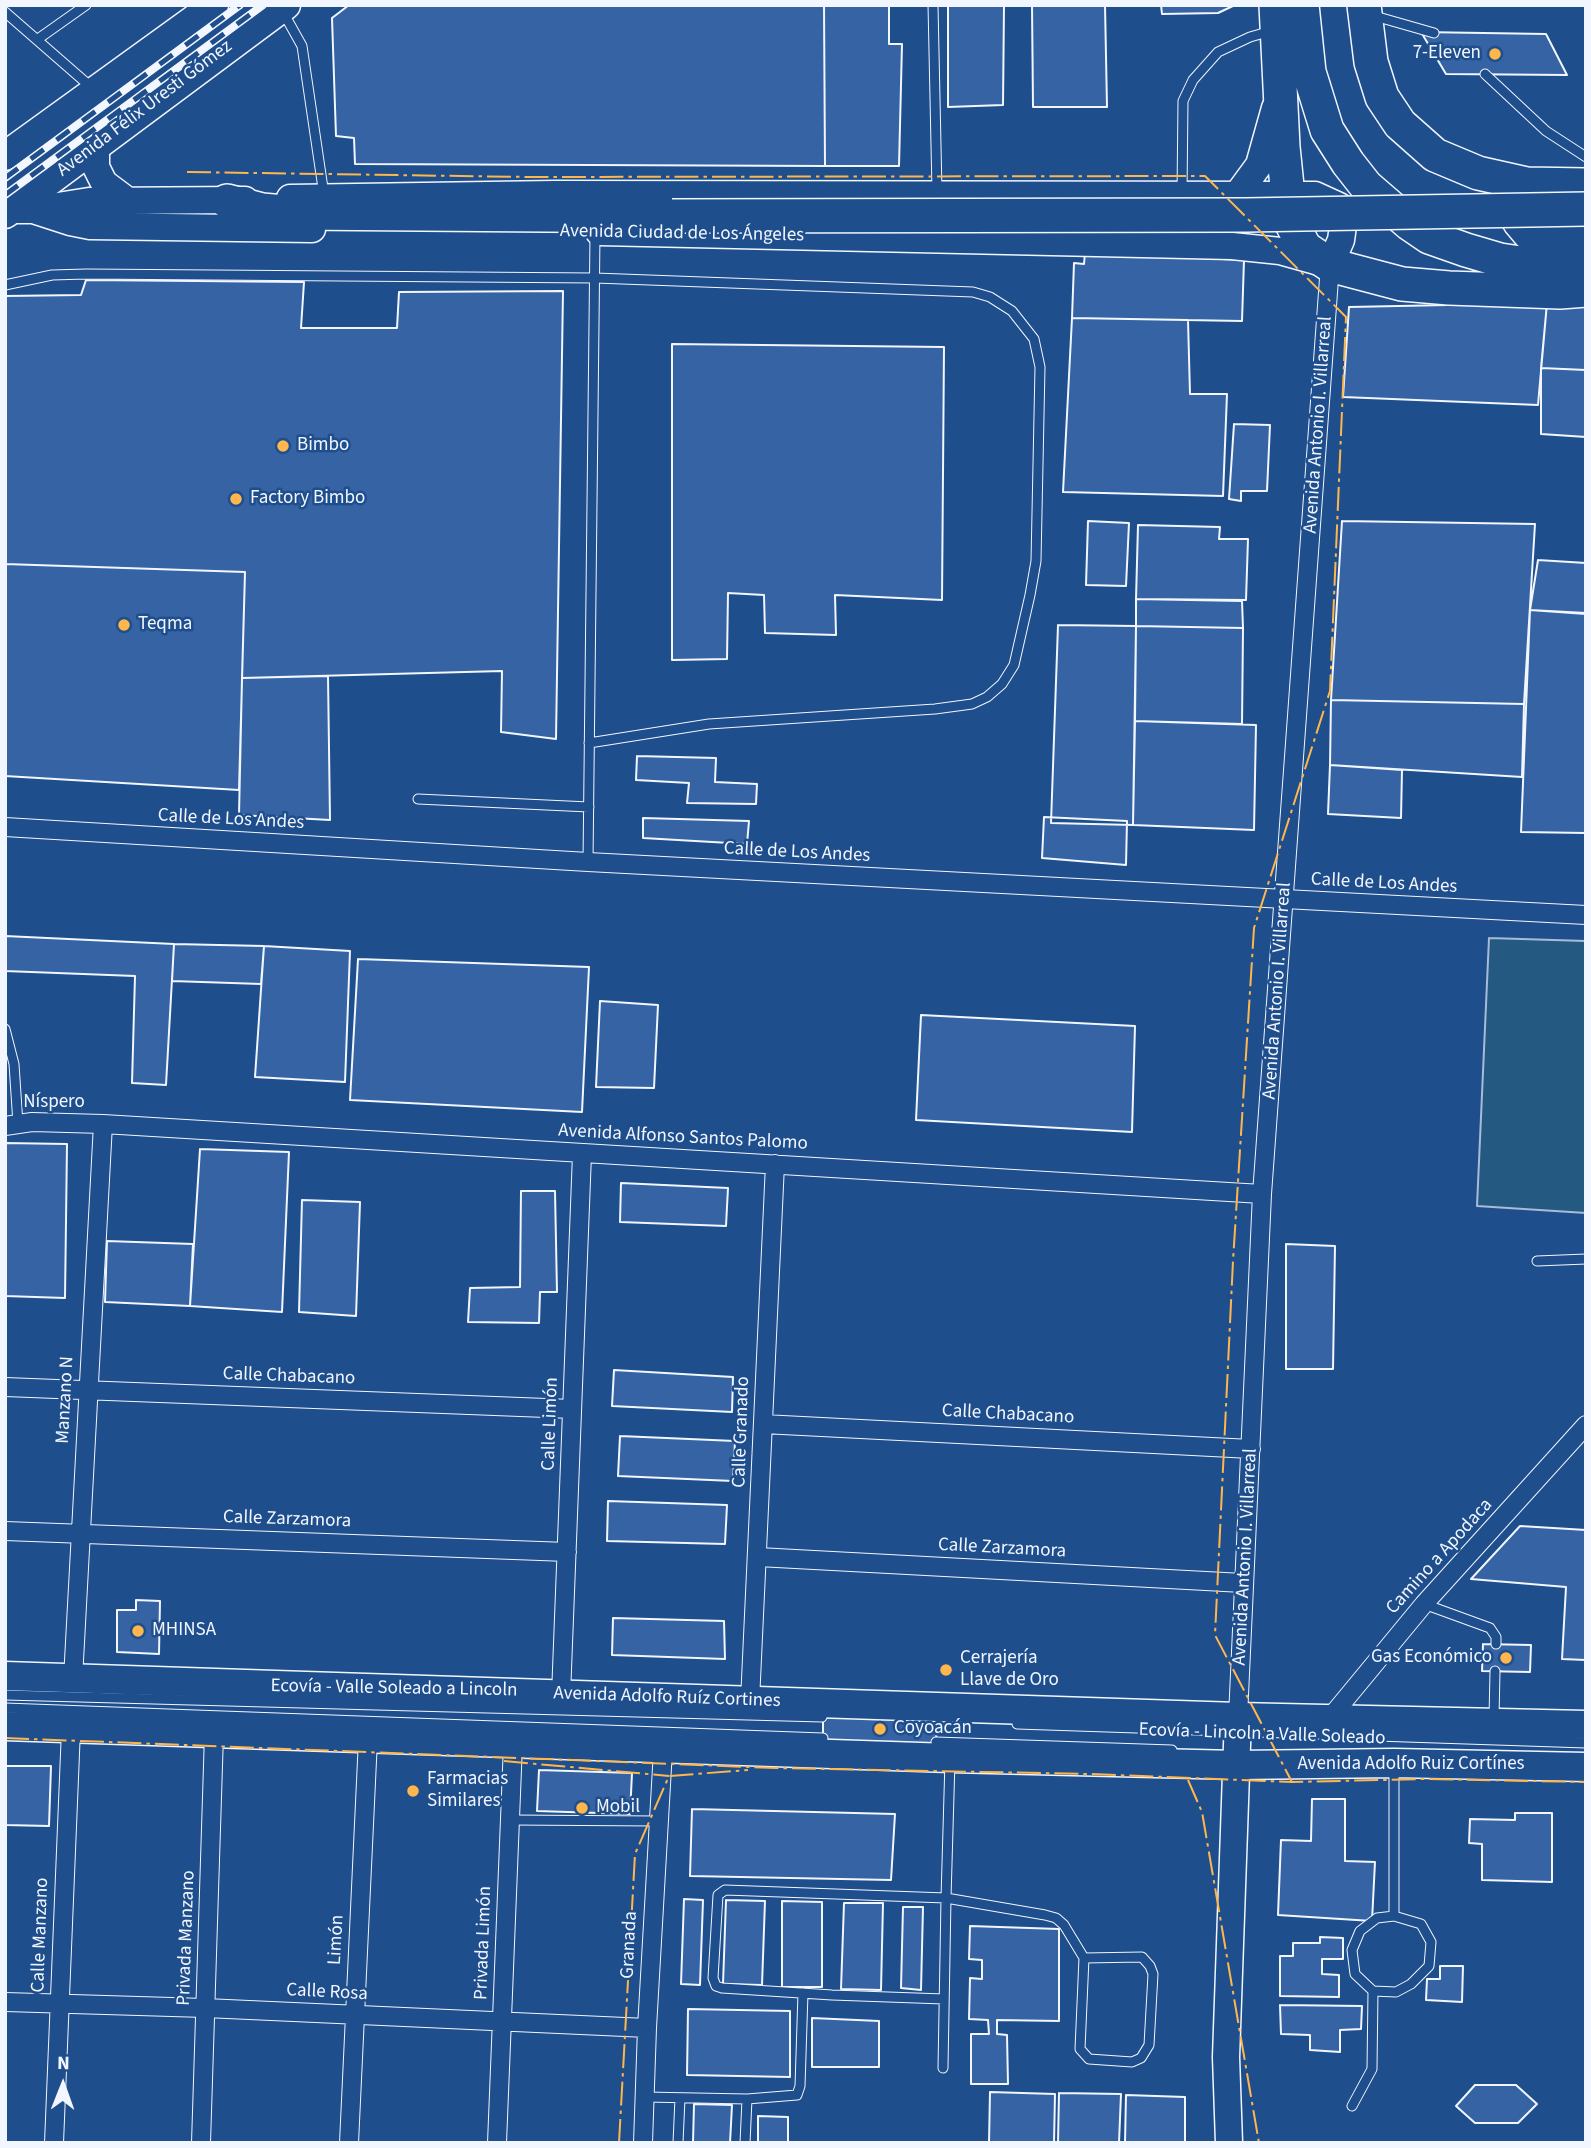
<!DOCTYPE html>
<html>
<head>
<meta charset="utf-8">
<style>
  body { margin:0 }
  #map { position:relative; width:1591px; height:2148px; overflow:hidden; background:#1f4e8c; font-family:"Source Sans 3",sans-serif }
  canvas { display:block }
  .frame { position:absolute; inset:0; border:7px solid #f2f6ff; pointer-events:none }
  .north { position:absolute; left:28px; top:2050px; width:70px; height:70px; -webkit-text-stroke:5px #1f4e8c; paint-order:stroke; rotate:1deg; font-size:19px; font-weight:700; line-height:28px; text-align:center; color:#f2f6ff }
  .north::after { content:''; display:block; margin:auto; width:24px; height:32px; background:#f2f6ff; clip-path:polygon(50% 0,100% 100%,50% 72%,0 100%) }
</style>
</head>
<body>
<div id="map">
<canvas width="1591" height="2148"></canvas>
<div class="frame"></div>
<div class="north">N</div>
</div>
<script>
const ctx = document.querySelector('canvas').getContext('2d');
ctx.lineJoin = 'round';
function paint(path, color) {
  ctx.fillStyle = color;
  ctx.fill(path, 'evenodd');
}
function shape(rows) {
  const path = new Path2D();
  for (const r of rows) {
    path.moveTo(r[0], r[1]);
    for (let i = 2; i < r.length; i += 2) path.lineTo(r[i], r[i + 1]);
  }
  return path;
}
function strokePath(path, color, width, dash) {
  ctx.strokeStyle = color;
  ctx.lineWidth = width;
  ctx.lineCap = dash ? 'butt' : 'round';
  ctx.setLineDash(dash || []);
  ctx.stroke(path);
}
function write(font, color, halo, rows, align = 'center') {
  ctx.font = font + ' "Source Sans 3",sans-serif';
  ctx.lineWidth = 5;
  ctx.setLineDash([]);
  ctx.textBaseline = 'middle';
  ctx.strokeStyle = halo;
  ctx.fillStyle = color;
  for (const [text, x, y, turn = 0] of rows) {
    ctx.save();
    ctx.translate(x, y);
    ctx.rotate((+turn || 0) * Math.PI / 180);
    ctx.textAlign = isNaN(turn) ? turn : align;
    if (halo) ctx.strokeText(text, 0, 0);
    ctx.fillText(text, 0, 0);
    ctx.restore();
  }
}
const green = shape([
  [1489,938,1586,941,1586,1213,1477,1206,1489,938]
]);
const building = shape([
  [349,5,824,5,825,166,355,164,354,138,336,136,332,18,349,5],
  [824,5,889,5,889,44,902,44,899,166,825,166,824,5],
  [948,5,1004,5,1003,105,948,107,948,5],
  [1032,5,1105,5,1107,107,1033,107,1032,5],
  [1161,5,1235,5,1218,13,1162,14,1161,5],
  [1421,32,1546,34,1567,75,1446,74,1421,32],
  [1085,253,1244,260,1242,321,1072,318,1074,263,1084,264,1085,253],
  [86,280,304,282,301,328,397,328,399,292,563,291,556,739,501,732,502,671,242,678,245,572,5,564,5,296,81,295,86,280],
  [1547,303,1538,405,1343,397,1349,307,1547,303],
  [1547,303,1586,307,1586,370,1541,368,1547,303],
  [1072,318,1188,320,1190,394,1227,394,1223,496,1063,492,1072,318],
  [672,344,944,347,942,600,835,595,836,635,765,633,764,595,728,593,727,659,672,660,672,344],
  [1541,368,1586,370,1586,437,1541,434,1541,368],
  [1234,424,1270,425,1267,491,1241,491,1241,501,1229,499,1234,424],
  [1088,521,1129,523,1126,586,1086,585,1088,521],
  [1342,521,1535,524,1524,704,1331,700,1342,521],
  [1138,525,1220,527,1219,539,1248,539,1246,600,1136,599,1138,525],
  [1538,560,1586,563,1586,614,1530,610,1538,560],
  [5,564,245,572,239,790,5,776,5,564],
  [1136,599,1242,601,1243,628,1136,626,1136,599],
  [1530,610,1586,613,1586,833,1521,832,1530,610],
  [1058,625,1136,626,1133,825,1051,823,1058,625],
  [1136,626,1243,628,1242,724,1135,721,1136,626],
  [328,676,330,820,239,815,242,678,328,676],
  [1331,700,1524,704,1522,777,1330,765,1331,700],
  [1135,721,1256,725,1254,830,1133,825,1135,721],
  [637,756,716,758,715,782,757,784,756,804,687,803,689,783,636,780,637,756],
  [1330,765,1402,770,1401,818,1328,814,1330,765],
  [1044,817,1127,821,1126,865,1042,858,1044,817],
  [643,818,749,821,747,844,643,838,643,818],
  [5,936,174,944,166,1085,132,1083,135,976,5,971,5,936],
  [174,944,264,946,261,984,172,981,174,944],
  [264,946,350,951,345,1082,255,1077,264,946],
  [358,959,589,967,582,1112,350,1100,358,959],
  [600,1001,658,1005,654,1088,596,1087,600,1001],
  [921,1015,1135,1026,1132,1132,916,1120,921,1015],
  [5,1143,67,1144,65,1298,5,1296,5,1143],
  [200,1149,289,1152,282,1312,190,1306,200,1149],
  [621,1183,728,1188,726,1226,620,1222,621,1183],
  [521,1191,555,1191,557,1292,540,1292,539,1323,468,1322,470,1288,520,1287,521,1191],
  [302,1200,360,1202,356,1316,299,1312,302,1200],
  [107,1241,193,1244,190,1306,105,1302,107,1241],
  [1286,1244,1335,1246,1333,1369,1286,1369,1286,1244],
  [614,1370,733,1377,732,1412,612,1406,614,1370],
  [620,1436,735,1441,733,1481,618,1476,620,1436],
  [608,1501,727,1505,725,1544,607,1541,608,1501],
  [1520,1526,1586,1530,1586,1660,1562,1659,1566,1587,1471,1579,1520,1526],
  [136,1600,160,1601,159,1654,117,1652,117,1610,136,1610,136,1600],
  [613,1618,724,1621,725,1659,612,1655,613,1618],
  [1483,1644,1531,1645,1530,1672,1482,1671,1483,1644],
  [823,1711,937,1715,936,1746,823,1741,823,1711],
  [5,1766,51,1766,49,1826,5,1825,5,1766],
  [539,1770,632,1773,630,1814,537,1811,539,1770],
  [1312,1799,1345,1799,1345,1861,1375,1862,1372,1921,1278,1915,1281,1840,1311,1841,1312,1799],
  [692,1809,895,1814,891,1880,690,1876,692,1809],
  [1515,1813,1552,1813,1552,1882,1482,1880,1482,1844,1469,1843,1470,1819,1515,1820,1515,1813],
  [684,1899,703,1900,700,1985,681,1984,684,1899],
  [726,1900,765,1901,762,1985,723,1984,726,1900],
  [782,1901,822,1902,822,1987,782,1987,782,1901],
  [844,1903,883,1903,881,1990,841,1989,844,1903],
  [903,1907,923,1907,921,1990,901,1988,903,1907],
  [970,1926,1059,1929,1059,2021,997,2020,997,2034,1007,2035,1008,2084,971,2084,971,2034,989,2034,988,2020,969,2019,970,1978,982,1979,982,1960,969,1959,970,1926],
  [1320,1937,1343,1938,1343,1959,1322,1959,1322,1974,1339,1975,1339,1997,1280,1996,1280,1956,1293,1956,1293,1943,1320,1943,1320,1937],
  [1440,1966,1463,1966,1462,2002,1426,2000,1427,1979,1440,1979,1440,1966],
  [1280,2005,1362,2006,1361,2029,1340,2030,1340,2052,1310,2050,1310,2035,1281,2034,1280,2005],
  [688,2009,790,2011,790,2077,687,2075,688,2009],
  [812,2018,879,2021,879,2067,812,2067,812,2018],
  [1475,2085,1516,2085,1537,2104,1518,2123,1475,2123,1456,2106,1475,2085],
  [990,2092,1055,2094,1054,2143,989,2143,990,2092],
  [1059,2093,1121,2094,1119,2143,1058,2143,1059,2093],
  [1126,2095,1185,2097,1185,2143,1125,2143,1126,2095],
  [694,2104,732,2105,730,2143,693,2143,694,2104],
  [758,2116,788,2117,788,2143,758,2143,758,2116]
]);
const lane = shape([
  [933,5,937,192],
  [5,12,91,87],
  [283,12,302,46,324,195],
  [1371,15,1434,33],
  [38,39,86,5],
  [1485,74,1546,131,1586,157],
  [1182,193,1183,101,1193,80,1218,52,1250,37,1271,31],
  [5,285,52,275,86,274,595,278,973,292,990,297,1012,311,1034,339,1040,367,1036,561,1030,595,1014,665,1002,684,987,697,972,704,935,709,709,724,589,743],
  [418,799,589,807],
  [588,862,595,234],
  [5,1029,14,1064,18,1124],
  [1537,1261,1586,1259],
  [1424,1604,1490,1628,1496,1637,1496,1644],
  [5,1695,822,1717],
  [5,1708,823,1738],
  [1494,1718,1495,1671],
  [1017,1724,1586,1743],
  [936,1742,1172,1750],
  [950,1760,946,1898,1045,1915,1056,1918,1064,1925,1084,1958,1080,2049,1089,2059,1132,2062,1141,2058,1149,2045,1153,1974,1150,1966,1142,1957,1084,1958],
  [510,1820,657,1821],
  [1373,1991,1396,1992,1411,1984,1429,1966,1431,1942,1421,1924,1394,1916],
  [943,2068,946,1898,725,1890,718,1895,713,1978,716,1986,722,1988,832,1995,944,1999],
  [645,2097,747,2099,797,2095,800,2086,803,1993],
  [1352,2106,1372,2069,1373,1991,1355,1974,1352,1950,1360,1931,1377,1918,1394,1916,1394,1765],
  [678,2143,680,2098],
  [745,2143,747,2099]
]);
const street = shape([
  [5,827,588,862,1586,915],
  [5,1126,32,1122,103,1124,1262,1194],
  [5,1387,572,1409],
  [763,1424,1251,1449],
  [5,1531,567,1552],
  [758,1557,1243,1583],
  [73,1679,103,1124],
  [561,1695,582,1154],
  [750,1701,775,1164],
  [1238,1717,1262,1194,1330,265],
  [1329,1719,1424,1604,1586,1425],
  [5,2002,205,2008,647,2028],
  [54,2143,71,1729],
  [201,2143,214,1734],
  [349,2143,368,1739],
  [497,2143,513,1744],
  [643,2143,647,2028,663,1750]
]);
const secondary = shape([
  [96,146,96,167,104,183,128,201],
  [1237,195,1259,165,1275,108],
  [290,198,555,194,1315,195,1339,206,1344,219,1341,240,1330,265,1280,251,1232,246,599,232],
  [5,210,33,210,89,201,245,200],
  [33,210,70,222,90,226,312,229],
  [1229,2143,1226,2057,1238,1717]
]);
const primary = shape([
  [5,156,214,5],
  [5,214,286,5],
  [5,1676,1238,1717,1586,1725],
  [5,1726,950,1758,1237,1765,1394,1763,1586,1767]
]);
const highway = shape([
  [1276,5,1283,147,1288,196,1293,226,1305,248,1330,265,1402,284,1449,288,1560,292,1586,290],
  [1302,5,1309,72,1327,130,1348,163,1366,186,1410,224,1429,237,1466,250,1500,260,1541,266,1586,266],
  [1364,5,1371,62,1382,97,1400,124,1435,155,1478,173,1527,184,1586,185],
  [1526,186,1517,207,1519,221,1530,234,1550,240,1586,241],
  [227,201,262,210,295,213,672,216]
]);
const rail = shape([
  [5,178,240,5],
  [5,195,263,5]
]);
const highwayBridge = shape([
  [672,216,1246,215,1586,209]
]);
const power = shape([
  [187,172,529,177,1205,176,1346,317,1330,691,1254,928,1233,1261,1215,1635,1292,1782],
  [5,1738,776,1768,1089,1774,1292,1782,1426,1779,1586,1782],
  [504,1761,669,1776],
  [1188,1780,1202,1812,1259,2143],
  [619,2143,635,1854,669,1776,748,1770]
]);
const markers = [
  [1495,54,7,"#ffb74d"],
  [283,446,7,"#ffb74d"],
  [236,499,7,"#ffb74d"],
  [124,625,7,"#ffb74d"],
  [138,1631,7,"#ffb74d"],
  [1506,1658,7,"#ffb74d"],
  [946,1670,7,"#ffb74d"],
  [880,1729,7,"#ffb74d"],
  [413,1791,7,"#ffb74d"],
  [582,1808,7,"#ffb74d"]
];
const poiNames = [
  ["7-Eleven",1481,54,"right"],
  ["Bimbo",297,446],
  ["Factory Bimbo",250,499],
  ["Teqma",138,625],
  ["MHINSA",152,1631],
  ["Gas Económico",1492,1658,"right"],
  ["Cerrajería",960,1659],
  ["Llave de Oro",960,1681],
  ["Coyoacán",894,1729],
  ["Farmacias",427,1780],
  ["Similares",427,1802],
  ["Mobil",596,1808]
];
const streetNames = [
  ["Avenida Félix Uresti Gómez",145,109,-37],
  ["Avenida Ciudad de Los Ángeles",682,234,1],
  ["Avenida Antonio I. Villarreal",1319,425,-86],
  ["Calle de Los Andes",231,820,3],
  ["Calle de Los Andes",797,853,3],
  ["Calle de Los Andes",1384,884,3],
  ["Avenida Antonio I. Villarreal",1278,991,-86],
  ["Níspero",54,1103],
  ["Avenida Alfonso Santos Palomo",683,1138,3],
  ["Calle Chabacano",289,1377,2],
  ["Manzano N",66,1400,-87],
  ["Calle Chabacano",1008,1415,3],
  ["Calle Limón",551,1424,-88],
  ["Calle Granado",742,1432,-88],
  ["Calle Zarzamora",287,1520,2],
  ["Calle Zarzamora",1002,1549,3],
  ["Avenida Antonio I. Villarreal",1246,1557,-87],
  ["Camino a Apodaca",1440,1557,-48],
  ["Ecovía - Valle Soleado a Lincoln",394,1689,1],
  ["Avenida Adolfo Ruíz Cortines",667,1698,2],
  ["Ecovía - Lincoln a Valle Soleado",1262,1735,2],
  ["Avenida Adolfo Ruiz Cortínes",1411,1765],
  ["Calle Manzano",41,1935,-88],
  ["Privada Manzano",187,1938,-88],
  ["Limón",337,1940,-87],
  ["Privada Limón",484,1943,-88],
  ["Granada",630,1945,-87],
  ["Calle Rosa",327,1993,3]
];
paint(green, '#245a82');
strokePath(green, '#a8bbd7', 2);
paint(building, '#3563a3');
strokePath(building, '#f2f6ff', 2);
strokePath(lane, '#f2f6ff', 11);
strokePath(street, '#f2f6ff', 20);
strokePath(secondary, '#f2f6ff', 29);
strokePath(primary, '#f2f6ff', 31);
strokePath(highway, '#f2f6ff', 36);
strokePath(lane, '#1f4e8c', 9);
strokePath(street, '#1f4e8c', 18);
strokePath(secondary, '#1f4e8c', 26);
strokePath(primary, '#1f4e8c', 28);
strokePath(highway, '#1f4e8c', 33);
strokePath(rail, '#f2f6ff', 8);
strokePath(rail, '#1f4e8c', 5, [16]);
strokePath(highwayBridge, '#f2f6ff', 36, []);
strokePath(highwayBridge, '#1f4e8c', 33);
strokePath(power, '#ffb74d', 2, [24, 5, 3.5, 5]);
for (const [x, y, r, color] of markers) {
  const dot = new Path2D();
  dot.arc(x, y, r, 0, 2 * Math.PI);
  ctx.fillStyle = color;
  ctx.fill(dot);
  strokePath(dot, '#1f4e8c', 2.5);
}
write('19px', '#f2f6ff', '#1f4e8c', poiNames, 'left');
write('19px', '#f2f6ff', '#1f4e8c', streetNames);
</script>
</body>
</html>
